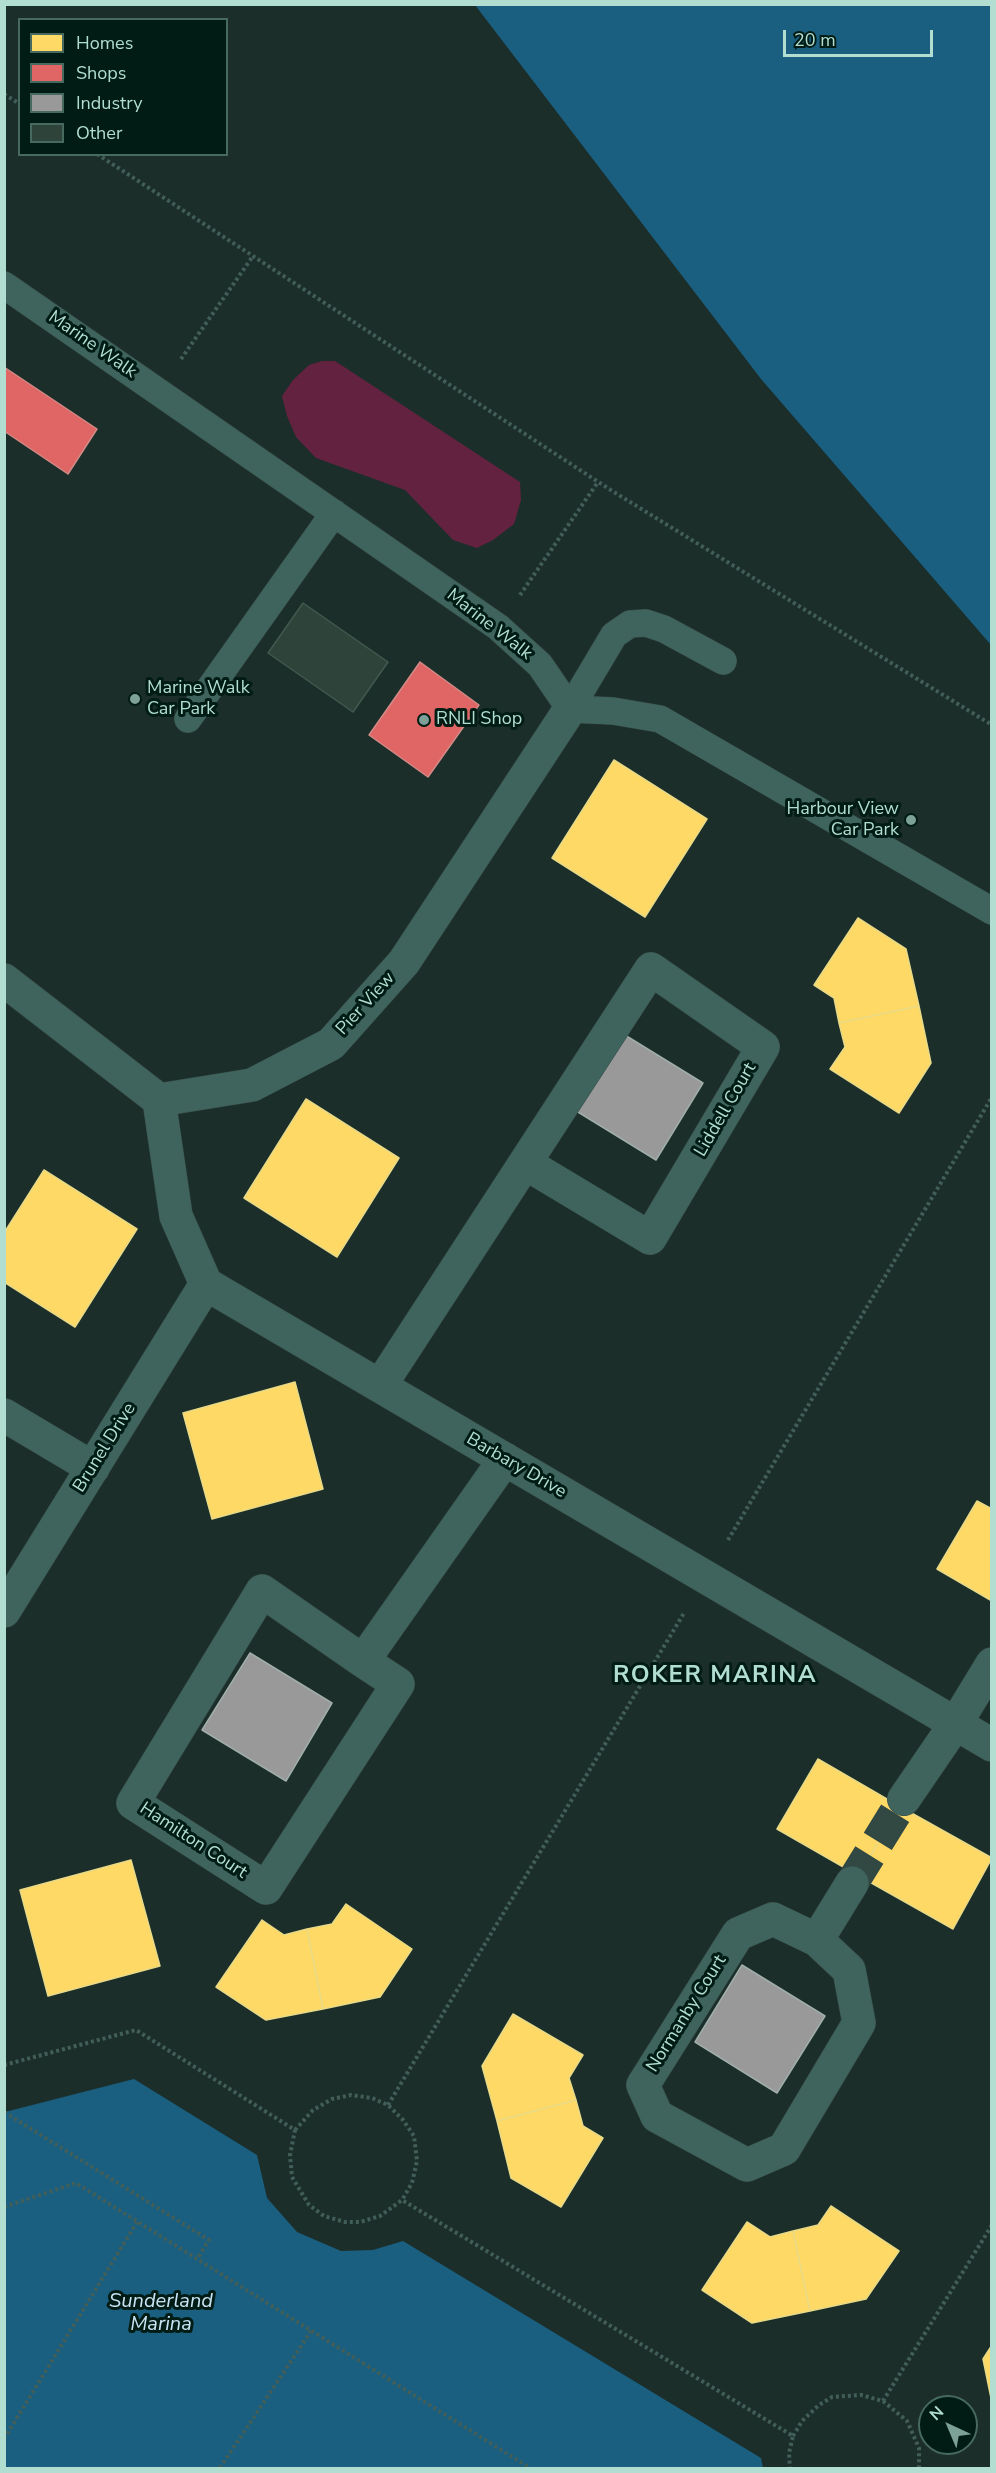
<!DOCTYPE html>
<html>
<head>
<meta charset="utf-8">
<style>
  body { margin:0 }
  #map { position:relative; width:996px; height:2473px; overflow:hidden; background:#1c2e2a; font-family:"Nunito Sans",sans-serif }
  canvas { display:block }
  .frame { position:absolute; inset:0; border:6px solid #b1ded1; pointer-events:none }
  .legend { position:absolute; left:18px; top:18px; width:210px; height:138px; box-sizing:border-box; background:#001c15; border:2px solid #476a60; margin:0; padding:8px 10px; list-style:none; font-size:18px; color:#b1ded1 }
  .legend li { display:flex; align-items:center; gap:12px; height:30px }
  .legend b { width:30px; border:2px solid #476a60 }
  .north { position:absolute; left:918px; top:2395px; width:60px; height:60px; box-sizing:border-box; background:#001c15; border:2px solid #476a60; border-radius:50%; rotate:316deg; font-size:16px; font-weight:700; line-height:24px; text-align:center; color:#b1ded1 }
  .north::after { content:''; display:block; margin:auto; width:21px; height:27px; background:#7da097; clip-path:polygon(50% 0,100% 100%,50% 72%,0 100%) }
  .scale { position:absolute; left:783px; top:30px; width:150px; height:27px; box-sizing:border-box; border:3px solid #b1ded1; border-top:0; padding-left:8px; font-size:18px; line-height:21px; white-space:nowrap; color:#b1ded1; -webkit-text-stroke:4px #001c15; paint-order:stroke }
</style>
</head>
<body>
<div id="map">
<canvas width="996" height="2473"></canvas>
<div class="frame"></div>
<ul class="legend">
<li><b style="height:16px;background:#ffd966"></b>Homes</li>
<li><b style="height:16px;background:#e06666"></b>Shops</li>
<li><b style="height:16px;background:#999"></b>Industry</li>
<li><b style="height:16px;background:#2e443b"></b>Other</li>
</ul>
<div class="north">N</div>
<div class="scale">20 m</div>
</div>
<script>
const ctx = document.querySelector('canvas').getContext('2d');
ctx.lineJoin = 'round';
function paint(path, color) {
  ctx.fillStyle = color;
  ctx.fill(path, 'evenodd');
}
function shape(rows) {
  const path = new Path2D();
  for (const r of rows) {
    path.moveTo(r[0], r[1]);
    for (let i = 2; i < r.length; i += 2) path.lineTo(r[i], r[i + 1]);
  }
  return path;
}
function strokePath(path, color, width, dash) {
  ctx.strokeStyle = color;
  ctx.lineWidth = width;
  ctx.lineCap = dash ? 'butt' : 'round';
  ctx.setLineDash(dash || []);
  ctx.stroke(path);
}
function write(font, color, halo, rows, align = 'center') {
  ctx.font = font + ' "Nunito Sans",sans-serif';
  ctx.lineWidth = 6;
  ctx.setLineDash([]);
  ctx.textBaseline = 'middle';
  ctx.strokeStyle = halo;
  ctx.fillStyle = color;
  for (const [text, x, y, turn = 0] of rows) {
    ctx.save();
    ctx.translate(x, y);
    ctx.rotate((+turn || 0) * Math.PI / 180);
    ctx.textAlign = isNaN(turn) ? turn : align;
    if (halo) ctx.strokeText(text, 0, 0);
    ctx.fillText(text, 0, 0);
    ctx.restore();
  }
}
const green = shape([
  [322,361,335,361,520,482,521,500,514,524,493,540,477,548,453,540,405,490,316,458,296,437,287,416,282,396,293,380,309,365]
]);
const water = shape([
  [475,5,991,5,991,645,761,379],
  [134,2079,257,2155,267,2198,297,2232,341,2251,373,2250,403,2241,761,2458,763,2468,5,2468,5,2112]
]);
const homes = shape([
  [614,760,707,819,645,917,552,858,614,760],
  [858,918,906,949,919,1006,839,1023,834,998,814,985,858,918],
  [919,1006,931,1063,899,1113,830,1069,845,1047,839,1023,919,1006],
  [306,1099,399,1158,337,1257,244,1198,306,1099],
  [44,1170,137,1229,75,1327,4,1282,4,1233,44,1170],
  [295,1382,323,1489,212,1519,183,1413,295,1382],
  [977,1501,992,1509,992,1601,937,1569,977,1501],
  [818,1759,899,1806,859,1876,777,1829,818,1759],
  [899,1806,992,1858,953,1929,859,1876,899,1806],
  [131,1860,160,1966,48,1996,20,1890,131,1860],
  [346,1904,412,1949,380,1997,323,2009,307,1929,332,1924,346,1904],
  [262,1920,284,1935,307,1929,323,2009,266,2020,216,1987,262,1920],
  [513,2014,583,2055,569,2078,576,2100,497,2121,482,2066,513,2014],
  [576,2100,583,2126,603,2138,561,2207,511,2178,497,2121,576,2100],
  [831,2206,899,2251,866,2299,810,2311,793,2231,818,2225,831,2206],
  [747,2222,770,2237,793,2231,810,2311,752,2323,702,2290,747,2222],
  [992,2345,992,2403,983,2359,992,2345]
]);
const shops = shape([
  [4,367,97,429,68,474,4,431,4,367],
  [420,662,479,705,428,777,369,735,420,662]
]);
const industry = shape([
  [620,1032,703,1083,656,1160,573,1109,620,1032],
  [250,1653,332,1703,286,1781,202,1730,250,1653],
  [742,1965,825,2016,777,2093,695,2042,742,1965]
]);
const building = shape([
  [303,603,388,662,353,712,268,653,303,603]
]);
const minorTunnel = shape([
  [852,1883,904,1799]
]);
const path = shape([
  [4,94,20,104],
  [97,154,609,489,992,725],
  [181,359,253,256],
  [520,595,598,482],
  [728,1540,992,1097],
  [4,2065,136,2030,295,2130,290,2155,292,2177,309,2205,324,2216,345,2222,360,2222,380,2216,402,2200,793,2436,789,2453,790,2468],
  [388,2105,684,1613],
  [4,2112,209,2240,197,2259],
  [295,2130,313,2110,332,2099,351,2095,372,2098,388,2105,403,2120,414,2136,417,2161,412,2183,402,2200],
  [4,2207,76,2183,530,2468],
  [883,2401,992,2225],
  [793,2436,802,2421,819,2405,832,2397,861,2395,883,2401,907,2421,919,2448,919,2468],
  [4,2439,137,2222],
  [220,2468,311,2331]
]);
const service = shape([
  [4,285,498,627,540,665,570,709,613,711,660,719,992,911],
  [570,709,614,635,630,624,646,623,664,629,723,661],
  [188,719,334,513]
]);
const minor = shape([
  [4,980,159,1100,252,1085,331,1044,404,962,570,709],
  [159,1100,176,1216,206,1284,992,1745],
  [380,1386,651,969,763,1047,650,1238,525,1163],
  [4,1415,93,1468],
  [4,1611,206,1284],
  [363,1661,262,1591,133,1803,266,1888,398,1684,363,1661,505,1459],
  [904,1799,956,1723,992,1664],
  [773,1919,817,1940,849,1970,859,2023,784,2149,747,2165,657,2116,643,2085,738,1934,773,1919],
  [817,1940,852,1883]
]);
const markers = [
  [135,699,6,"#7da097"],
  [424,720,6,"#7da097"],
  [911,820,6,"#7da097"]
];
const streetNames = [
  ["Marine Walk",92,345,35],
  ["Marine Walk",489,625,38],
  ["Pier View",366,1004,-48],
  ["Liddell Court",726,1110,-60],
  ["Brunel Drive",105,1448,-58],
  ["Barbary Drive",516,1466,30],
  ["Hamilton Court",193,1841,33],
  ["Normanby Court",687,2014,-58]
];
const poiNames = [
  ["Marine Walk",147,689],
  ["Car Park",147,710],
  ["RNLI Shop",436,720],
  ["Harbour View",899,810,"right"],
  ["Car Park",899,831,"right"]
];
const waterNames = [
  ["Sunderland",161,2302],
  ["Marina",161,2325]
];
const districtNames = [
  ["ROKER MARINA",715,1676]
];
paint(green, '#642241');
paint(water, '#1a5f80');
paint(homes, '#ffd966');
strokePath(homes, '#e8da86', 1.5);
paint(shops, '#e06666');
strokePath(shops, '#d28a86', 1.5);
paint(industry, '#999');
strokePath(industry, '#a0aeaa', 1.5);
paint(building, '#2e443b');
strokePath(building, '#41594f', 1.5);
strokePath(minorTunnel, '#324843', 33, [33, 16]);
strokePath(service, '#384d47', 28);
strokePath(minor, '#384d47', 34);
strokePath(path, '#425e59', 4, [3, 3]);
strokePath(service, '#3e645d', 27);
strokePath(minor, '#3e645d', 33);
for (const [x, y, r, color] of markers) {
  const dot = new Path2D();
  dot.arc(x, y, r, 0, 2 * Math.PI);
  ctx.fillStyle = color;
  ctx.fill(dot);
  strokePath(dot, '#001c15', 2);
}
write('18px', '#b1ded1', '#001c15', streetNames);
write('18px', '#b1ded1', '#001c15', poiNames, 'left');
write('italic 20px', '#c9e4f4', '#001c15', waterNames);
ctx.letterSpacing = '1.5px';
write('bold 24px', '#b1ded1', '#001c15', districtNames);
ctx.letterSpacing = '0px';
</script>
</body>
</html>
